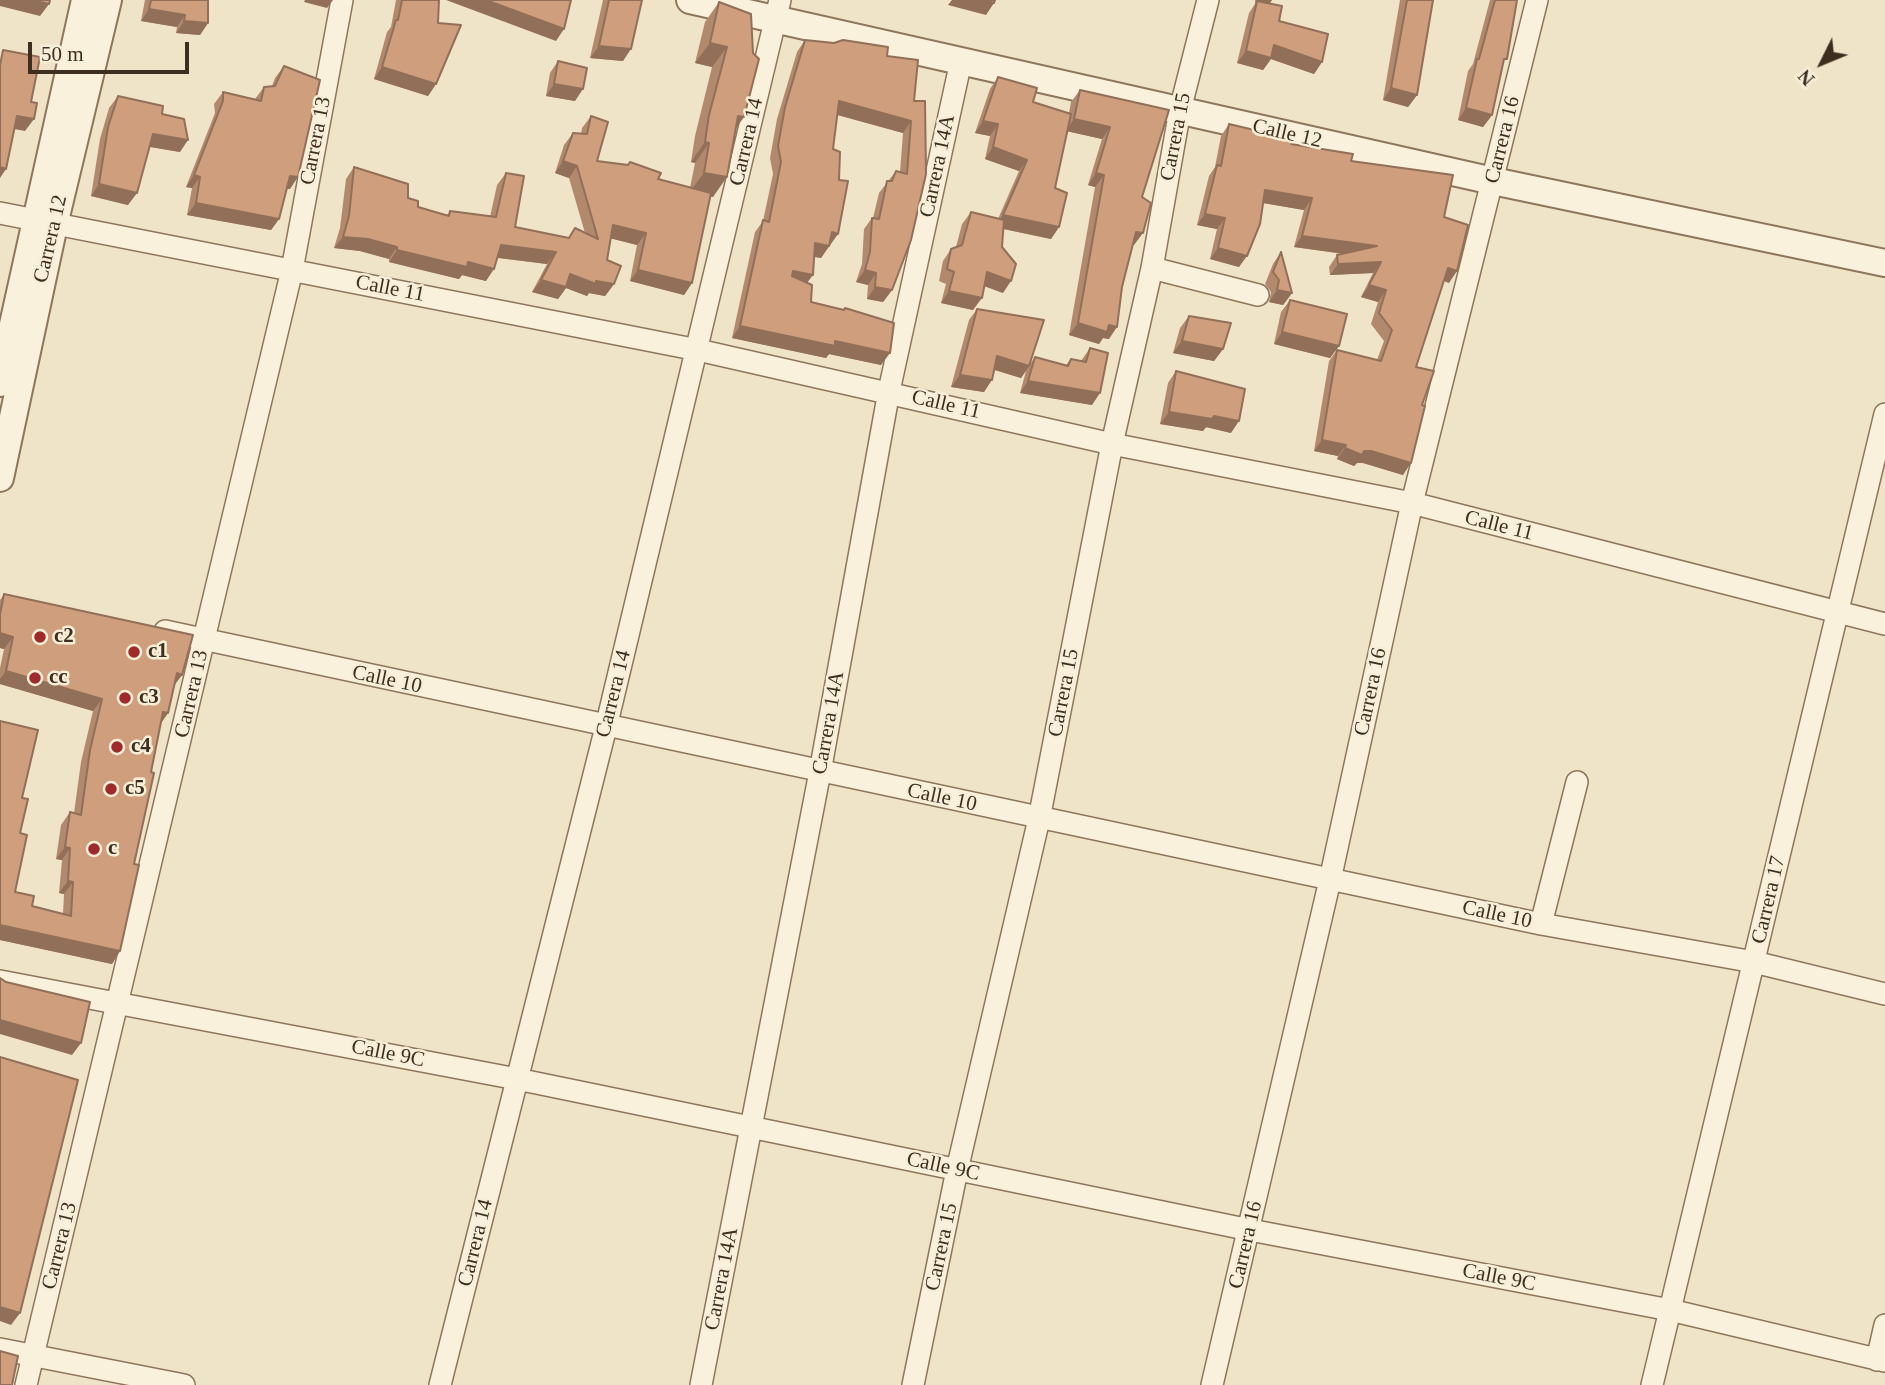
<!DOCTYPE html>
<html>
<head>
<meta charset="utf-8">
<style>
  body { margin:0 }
  #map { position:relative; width:1885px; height:1385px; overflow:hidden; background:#f0e4c8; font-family:"Times New Roman",serif }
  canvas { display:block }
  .north { position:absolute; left:1787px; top:28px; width:70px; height:70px; -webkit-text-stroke:5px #f7eed8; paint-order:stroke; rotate:227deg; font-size:19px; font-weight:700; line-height:28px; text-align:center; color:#3d2e20 }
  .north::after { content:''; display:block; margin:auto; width:24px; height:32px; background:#3d2e20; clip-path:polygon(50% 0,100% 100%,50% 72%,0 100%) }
  .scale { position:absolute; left:28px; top:42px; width:161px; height:32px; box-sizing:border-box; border:4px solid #3d2e20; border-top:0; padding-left:9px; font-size:21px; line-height:24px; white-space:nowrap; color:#3d2e20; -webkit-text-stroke:5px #f7eed8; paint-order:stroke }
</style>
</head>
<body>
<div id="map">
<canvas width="1885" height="1385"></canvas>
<div class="north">N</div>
<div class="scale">50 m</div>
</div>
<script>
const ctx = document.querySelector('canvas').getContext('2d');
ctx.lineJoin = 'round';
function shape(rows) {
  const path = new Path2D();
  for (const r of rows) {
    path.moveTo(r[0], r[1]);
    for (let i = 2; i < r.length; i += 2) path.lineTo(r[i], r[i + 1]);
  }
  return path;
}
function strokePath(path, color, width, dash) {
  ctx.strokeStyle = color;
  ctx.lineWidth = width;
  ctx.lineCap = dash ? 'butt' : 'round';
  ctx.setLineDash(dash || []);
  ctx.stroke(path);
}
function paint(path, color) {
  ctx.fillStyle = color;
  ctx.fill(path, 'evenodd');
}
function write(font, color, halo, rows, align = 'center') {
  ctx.font = font + ' "Times New Roman",serif';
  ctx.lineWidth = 5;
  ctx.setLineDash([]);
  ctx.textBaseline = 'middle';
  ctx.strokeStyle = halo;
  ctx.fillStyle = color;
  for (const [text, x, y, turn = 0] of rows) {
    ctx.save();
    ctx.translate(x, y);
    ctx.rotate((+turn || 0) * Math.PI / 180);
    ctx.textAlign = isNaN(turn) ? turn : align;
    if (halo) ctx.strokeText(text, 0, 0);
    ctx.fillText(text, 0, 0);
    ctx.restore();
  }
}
const minor = shape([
  [0,213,698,350,1112,444,1412,503,1885,624],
  [1152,268,1258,295],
  [165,631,1541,924,1754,962,1885,994],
  [1541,924,1577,782],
  [0,981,517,1079,1250,1230,1670,1310,1885,1361],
  [0,1349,184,1385],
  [1877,1360,1885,1325],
  [26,1385,292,270,342,0],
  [440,1385,606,727,780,0],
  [701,1385,820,772,889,391,961,61],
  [913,1385,957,1170,1039,819,1112,444,1152,268,1180,110,1208,0],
  [1212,1385,1330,880,1412,503,1537,0],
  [1652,1385,1885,414]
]);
const tertiary = shape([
  [690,0,1493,181,1885,263],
  [0,383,85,0],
  [0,478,54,225,108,0]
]);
const wall = shape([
  [145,0,208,0,208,23,200,35,176,33,177,27,141,21],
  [396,0,439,0,436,84,428,96,374,79,387,32,391,27],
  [603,0,642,0,623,61,590,58],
  [1255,0,1272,0,1269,4,1279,21,1322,62,1314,74,1271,59,1263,70,1237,63,1249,13,1255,4],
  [1400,0,1433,0,1417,95,1408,107,1383,100],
  [1490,0,1517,0,1492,115,1483,127,1458,120,1468,71,1473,64],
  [719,2,751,14,736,128,713,197,710,197,692,283,684,295,630,281,637,245,611,238,607,260,614,284,605,296,589,293,587,296,566,288,558,299,532,292,547,264,497,258,486,281,462,275,459,279,389,262,389,259,360,251,334,248,340,228,346,179,354,167,408,198,418,207,447,215,450,211,490,217,497,185,506,173,515,227,568,238,575,228,585,233,569,178,555,173,564,145,573,133,581,134,582,128,591,116,597,161,690,188,695,163,691,162,695,136,712,67,695,63,705,22],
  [805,40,887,56,914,101,925,101,892,290,883,302,867,299,868,285,856,282,862,264,864,229,872,218,873,218,879,193,896,171,900,172,903,133,837,115,833,149,838,234,821,258,814,257,807,283,811,302,843,310,845,308,881,365,829,354,826,358,732,338,755,232,763,221,773,174,770,158,777,119,797,52],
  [558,61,575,101,546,96,550,73],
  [284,66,290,189,287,189,279,219,271,230,187,215,192,188,186,187,215,113,214,104,223,92,255,99,264,87,272,86,275,78],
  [998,77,1033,102,1069,113,1071,102,1080,90,1169,110,1142,197,1134,245,1133,245,1109,339,1103,338,1099,344,1069,335,1095,187,1088,185,1102,139,1067,131,1055,188,1059,227,1051,239,1003,229,1003,293,984,286,973,310,941,303,946,284,939,281,943,261,951,249,956,247,962,224,971,212,998,219,1019,171,985,159,990,136,975,133,990,89],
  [118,96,162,114,180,152,150,147,128,205,91,196,100,139,109,108],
  [1229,124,1291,144,1351,161,1444,217,1449,283,1444,281,1416,367,1422,405,1403,475,1363,463,1357,463,1354,466,1337,459,1338,456,1314,451,1329,361,1337,350,1377,360,1384,341,1371,324,1378,302,1361,297,1373,273,1330,275,1329,267,1337,255,1343,254,1294,247,1304,210,1263,203,1239,267,1210,259,1217,229,1197,225,1209,176,1215,167,1221,136],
  [1281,252,1292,293,1283,305,1269,302,1271,292,1265,284,1273,264],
  [1290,300,1339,346,1330,358,1274,344,1281,312],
  [977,309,1030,364,1035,357,1066,365,1071,359,1081,361,1090,348,1092,405,1020,393,1026,371,1021,378,994,370,984,392,951,387,969,320],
  [1189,316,1223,349,1214,361,1173,353,1180,328],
  [1176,371,1231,433,1206,427,1203,431,1160,424,1168,383],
  [4,594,182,675,174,685,168,713,161,723,151,772,134,864,120,951,112,964,0,940,0,721,22,798,15,892,32,906,63,914,64,894,59,893,62,860,56,859,61,825,70,812,74,813,81,762,93,711,0,684,0,668,4,649,0,648,0,600]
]);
const shadedWall = shape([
  [0,0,32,0,49,4,40,16,0,6],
  [305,0,333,0,327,8,304,2],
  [446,0,486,0,564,29,556,41],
  [952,0,983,0,994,3,986,15,948,5],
  [1258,0,1272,0,1268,6,1257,1],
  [149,9,185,15,177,27,141,21],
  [184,21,208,23,200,35,176,33],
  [710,43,727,47,712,67,695,63],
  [1274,45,1322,62,1314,74,1271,59,1263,70,1237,63,1246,51],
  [599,46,631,49,623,61,590,58],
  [382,67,436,84,428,96,374,79],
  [554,84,583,89,575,101,546,96],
  [1391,88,1417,95,1408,107,1383,100],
  [839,101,911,121,903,133,831,113],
  [1466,108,1492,115,1483,127,1458,120],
  [17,116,34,119,25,131,9,128],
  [738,116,744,117,730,137],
  [1074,119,1110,127,1102,139,1066,131],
  [983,121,998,124,990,136,975,133],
  [153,134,188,140,180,152,145,146],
  [705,142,709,143,695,163,691,162],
  [993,147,1027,160,1019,171,985,159],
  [563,161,577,166,569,178,555,173],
  [0,167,6,169,0,178],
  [704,173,727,177,713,197,689,193],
  [1096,173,1104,175,1095,187,1088,185],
  [194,175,200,177,192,188,186,187],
  [290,176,298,177,290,189,282,188],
  [99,184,137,193,128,205,91,196],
  [1265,190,1312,198,1304,210,1257,202],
  [196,203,279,219,271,230,187,215],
  [1205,214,1225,218,1217,229,1197,225],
  [1003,215,1059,227,1051,239,995,227],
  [613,225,646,233,637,245,605,237],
  [832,232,838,234,829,246],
  [1136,232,1143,233,1134,245,1127,244],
  [1302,236,1377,246,1369,257,1294,247],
  [343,237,368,239,397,247,389,259,360,251,334,248],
  [815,243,829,246,821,258,807,255],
  [501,245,556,252,547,264,493,257],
  [1218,248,1247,256,1239,267,1210,259],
  [397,250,468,262,494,269,486,281,462,275,459,279,389,262],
  [1381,262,1373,273,1330,275,1338,264],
  [1448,268,1457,271,1449,283,1440,279],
  [638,270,692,283,684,295,630,281],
  [865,270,876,273,868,285,856,282],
  [793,271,813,275,804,287,785,283],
  [987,272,1011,281,1003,293,979,284],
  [570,274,596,281,614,284,605,296,589,293,587,296,566,288,558,299,532,292,541,280],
  [1369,285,1386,290,1378,302,1361,297],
  [875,287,892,290,883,302,867,299],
  [1277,290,1292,293,1283,305,1269,302],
  [949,291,982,298,973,310,941,303],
  [1078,323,1109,325,1117,327,1109,339,1103,338,1099,344,1069,335],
  [740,326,835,341,890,353,881,365,829,354,826,358,732,338],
  [1282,332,1339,346,1330,358,1274,344],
  [1182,341,1223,349,1214,361,1173,353],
  [997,356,1029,366,1021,378,989,368],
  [960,375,992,380,984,392,951,387],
  [1028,381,1100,393,1092,405,1020,393],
  [1169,412,1212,419,1203,431,1160,424],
  [1214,416,1239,421,1231,433,1206,427],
  [1322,440,1346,445,1338,456,1314,451],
  [1345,448,1371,451,1411,463,1403,475,1363,463,1357,463,1354,466,1337,459],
  [0,633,13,637,4,649,0,648],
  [6,671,102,699,93,711,0,684,0,679],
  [177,673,182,675,173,687],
  [163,712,168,713,159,726],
  [65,847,70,848,62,860,56,859],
  [68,881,73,882,64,894,59,893],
  [0,926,120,951,112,964,0,940],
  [0,1020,81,1043,72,1055,0,1034],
  [0,1307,20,1313,11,1325,0,1321]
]);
const building = shape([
  [32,0,50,0,49,4,32,0],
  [151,0,208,0,208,23,184,21,185,15,149,9,151,0],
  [402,0,439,0,438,23,461,25,436,84,382,67,396,20,398,20,402,0],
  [486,0,571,0,564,29,486,0],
  [609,0,642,0,631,49,599,46,609,0],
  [983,0,995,0,994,3,983,0],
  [1407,0,1433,0,1417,95,1391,88,1407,0],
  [1495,0,1517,0,1507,59,1504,59,1492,115,1466,108,1477,59,1479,59,1495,0],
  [1257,1,1282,6,1279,21,1328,34,1322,62,1274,45,1271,58,1246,51,1257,1],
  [719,2,751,14,753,53,759,59,744,117,738,116,727,177,704,173,709,143,705,142,709,115,727,47,710,43,719,2],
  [805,40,834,43,843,40,888,47,887,56,918,60,914,101,925,101,926,174,911,240,892,290,875,287,876,273,865,270,870,252,872,218,879,219,887,181,892,181,896,171,907,174,911,121,839,101,833,149,840,152,839,180,848,181,838,234,832,232,829,246,815,243,813,275,793,271,792,276,812,285,811,302,844,310,845,308,894,323,890,353,835,341,835,346,740,326,763,220,769,222,781,162,778,146,785,107,805,40],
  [3,50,40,57,31,102,37,103,34,119,17,116,6,169,0,167,0,65,3,50],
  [558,61,587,68,583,89,554,84,558,61],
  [284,66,320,80,298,177,290,176,279,219,196,203,200,177,194,175,223,101,223,92,261,101,264,87,275,86,284,66],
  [998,77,1037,88,1033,102,1071,114,1055,188,1067,193,1059,227,1003,215,1027,160,993,147,998,124,983,121,998,77],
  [1080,90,1169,110,1142,197,1151,203,1143,233,1136,232,1122,287,1117,327,1109,325,1107,332,1078,323,1104,175,1096,173,1110,127,1074,119,1080,90],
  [118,96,163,106,162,114,184,119,188,140,153,134,137,193,99,184,108,127,118,96],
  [591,116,608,122,597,161,628,165,630,162,661,173,658,179,711,193,692,283,638,270,646,233,613,225,607,260,621,266,614,284,596,281,596,284,570,274,566,287,541,280,556,252,501,245,494,269,468,262,467,267,397,250,397,247,368,239,343,237,349,216,354,167,408,184,408,198,418,201,418,207,449,216,450,211,496,217,506,173,524,176,515,227,569,238,575,228,598,239,577,166,563,161,573,133,587,134,591,116],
  [1229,124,1292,139,1291,144,1353,154,1351,161,1453,175,1444,217,1468,225,1457,271,1448,268,1416,367,1434,371,1422,405,1425,406,1411,463,1371,451,1364,451,1362,455,1345,448,1346,445,1322,440,1337,350,1381,361,1392,330,1379,313,1386,290,1369,285,1381,262,1338,264,1337,255,1377,246,1302,236,1312,198,1265,190,1260,224,1247,256,1218,248,1225,218,1205,214,1217,165,1221,166,1229,124],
  [971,212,1004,220,1002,247,1016,264,1011,281,987,272,982,298,949,291,954,272,947,269,951,249,962,245,971,212],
  [1281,252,1292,293,1277,290,1279,280,1273,272,1281,252],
  [1290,300,1347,314,1339,346,1282,332,1290,300],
  [977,309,1044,320,1029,366,997,356,992,380,960,375,977,309],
  [1189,316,1231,323,1223,349,1182,341,1189,316],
  [1090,348,1108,353,1100,393,1028,381,1035,357,1068,366,1071,359,1086,362,1090,348],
  [1176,371,1245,389,1239,421,1214,416,1212,419,1169,412,1176,371],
  [4,594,193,635,182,675,177,673,168,713,163,712,151,772,154,773,134,864,139,865,120,951,0,925,0,721,38,730,22,798,28,799,20,833,27,835,15,892,34,896,32,906,71,916,73,882,68,881,70,848,65,847,70,812,81,815,90,750,102,699,6,671,13,637,0,633,0,614,4,594],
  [0,978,6,982,90,1002,81,1043,0,1020,0,978],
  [0,1057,78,1080,20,1313,0,1307,0,1057],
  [0,1351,18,1356,12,1385,0,1385,0,1351]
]);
const markers = [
  [40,637,7,"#9e2a2b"],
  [134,652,7,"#9e2a2b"],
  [35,678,7,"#9e2a2b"],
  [125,698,7,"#9e2a2b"],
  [117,747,7,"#9e2a2b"],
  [111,789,7,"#9e2a2b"],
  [94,849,7,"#9e2a2b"]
];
const streetNames = [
  ["Calle 12",1287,134,13],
  ["Carrera 15",1176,137,-79],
  ["Carrera 16",1503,140,-76],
  ["Carrera 13",316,141,-79],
  ["Carrera 14",747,142,-77],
  ["Carrera 14A",938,166,-78],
  ["Carrera 12",51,239,-77],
  ["Calle 11",390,289,11],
  ["Calle 11",946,405,13],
  ["Calle 11",1499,526,14],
  ["Calle 10",387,680,12],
  ["Carrera 16",1371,692,-78],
  ["Carrera 15",1064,693,-79],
  ["Carrera 13",192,694,-77],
  ["Carrera 14",614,694,-76],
  ["Carrera 14A",829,723,-80],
  ["Calle 10",942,798,12],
  ["Carrera 17",1769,900,-77],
  ["Calle 10",1497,915,12],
  ["Calle 9C",388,1054,11],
  ["Calle 9C",943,1167,12],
  ["Carrera 14",476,1243,-76],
  ["Carrera 16",1246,1245,-77],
  ["Carrera 13",60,1246,-76],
  ["Carrera 15",942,1247,-78],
  ["Calle 9C",1499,1278,11],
  ["Carrera 14A",722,1279,-79]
];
const poiNames = [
  ["c2",54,637],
  ["c1",148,652],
  ["cc",49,678],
  ["c3",139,698],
  ["c4",131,747],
  ["c5",125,789],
  ["c",108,849]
];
strokePath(minor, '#8d765c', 24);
strokePath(tertiary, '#8d765c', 30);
strokePath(minor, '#faf1dc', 21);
strokePath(tertiary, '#faf1dc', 26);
paint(wall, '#b2896c');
paint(shadedWall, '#916f58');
paint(building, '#cf9f7d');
strokePath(building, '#916f58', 2);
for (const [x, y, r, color] of markers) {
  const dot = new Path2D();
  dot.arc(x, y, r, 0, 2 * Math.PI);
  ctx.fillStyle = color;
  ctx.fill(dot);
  strokePath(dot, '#f7eed8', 2.5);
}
write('21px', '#3d2e20', '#f7eed8', streetNames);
write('bold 21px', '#3d2e20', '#f7eed8', poiNames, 'left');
</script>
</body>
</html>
